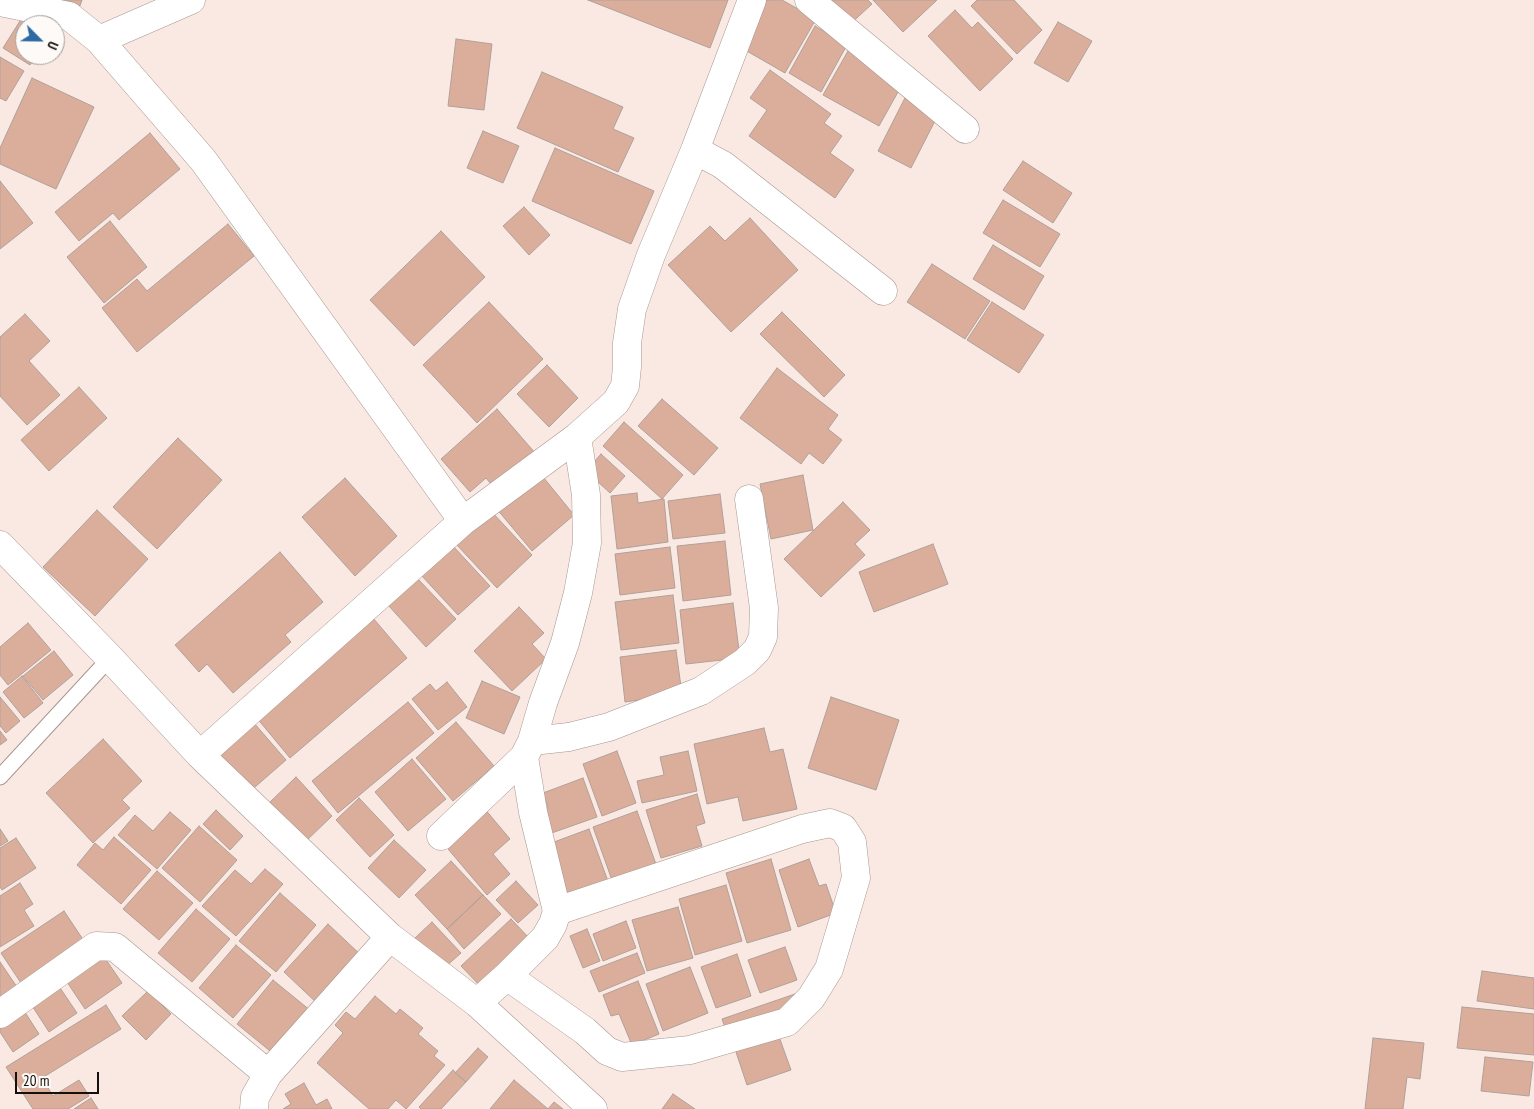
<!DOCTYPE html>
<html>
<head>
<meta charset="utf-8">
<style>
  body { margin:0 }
  #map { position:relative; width:1534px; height:1109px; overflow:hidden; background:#fae9e3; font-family:"PT Sans Narrow",sans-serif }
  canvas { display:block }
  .north { position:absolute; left:15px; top:15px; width:50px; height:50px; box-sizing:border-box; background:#fdfaf8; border:1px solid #a09c9a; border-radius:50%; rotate:113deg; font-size:14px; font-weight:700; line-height:20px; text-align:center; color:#150f0d }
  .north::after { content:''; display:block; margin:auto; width:18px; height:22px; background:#2e6aa1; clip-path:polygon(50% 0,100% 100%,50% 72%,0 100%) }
  .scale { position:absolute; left:15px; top:1072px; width:84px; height:22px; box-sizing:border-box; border:2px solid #150f0d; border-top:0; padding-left:6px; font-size:15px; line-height:18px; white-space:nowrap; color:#150f0d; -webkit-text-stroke:4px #fdfaf8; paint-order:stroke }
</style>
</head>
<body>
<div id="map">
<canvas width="1534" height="1109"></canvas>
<div class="north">U</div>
<div class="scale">20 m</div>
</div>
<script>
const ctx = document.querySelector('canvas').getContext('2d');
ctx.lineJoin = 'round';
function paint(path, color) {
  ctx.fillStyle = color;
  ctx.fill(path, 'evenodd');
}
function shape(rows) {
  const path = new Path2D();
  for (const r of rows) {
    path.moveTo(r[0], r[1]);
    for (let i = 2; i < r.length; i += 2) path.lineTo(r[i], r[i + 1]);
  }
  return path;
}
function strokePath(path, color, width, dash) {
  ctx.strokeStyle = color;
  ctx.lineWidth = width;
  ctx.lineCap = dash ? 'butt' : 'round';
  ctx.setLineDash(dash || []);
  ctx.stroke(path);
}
const building = shape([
  [51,0,82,0,78,11,51,0],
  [588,0,728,0,710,48,588,0],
  [764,0,782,0,816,19,785,73,738,46,764,0],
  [825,0,868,0,872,4,847,27,825,0],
  [873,0,937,0,903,32,873,0],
  [977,0,1014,0,1042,30,1017,54,971,6,977,0],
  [955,10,972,28,978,22,1013,59,980,91,928,36,955,10],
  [25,13,45,25,25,25,25,55,36,55,30,65,3,48,25,13],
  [1058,22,1092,41,1068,82,1034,63,1058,22],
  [815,26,847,45,821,92,789,73,815,26],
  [456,39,492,44,484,110,448,106,456,39],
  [848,51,903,83,879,126,823,95,848,51],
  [0,57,24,71,6,101,0,98,0,57],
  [770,70,831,114,824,123,842,136,830,153,854,170,835,198,749,136,767,110,750,98,770,70],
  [542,72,623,107,613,129,634,138,618,172,517,128,542,72],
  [32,78,94,107,56,189,0,164,0,148,32,78],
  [907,94,940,111,911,168,878,151,907,94],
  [483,131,519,146,503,183,467,168,483,131],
  [150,133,180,169,119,220,113,213,79,241,55,212,150,133],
  [555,148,654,191,631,244,532,201,555,148],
  [1023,161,1072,193,1053,223,1003,190,1023,161],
  [0,181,33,223,0,249,0,181],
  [1003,200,1060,234,1040,267,983,233,1003,200],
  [524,207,550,235,529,255,503,226,524,207],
  [750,218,798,270,731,332,668,265,710,226,725,241,750,218],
  [110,221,147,267,104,303,67,257,110,221],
  [228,224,254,256,137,352,102,308,137,279,147,291,228,224],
  [441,231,485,277,414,346,370,300,441,231],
  [993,245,1044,276,1024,310,973,279,993,245],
  [932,264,990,301,965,339,907,302,932,264],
  [489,302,543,359,477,423,423,365,489,302],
  [992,302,1044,335,1019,373,967,340,992,302],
  [782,312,845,375,824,397,760,334,782,312],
  [25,314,50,341,29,361,60,395,27,425,0,396,0,337,25,314],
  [547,365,578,398,549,427,517,394,547,365],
  [777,368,838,415,828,429,842,440,823,464,809,453,801,464,740,418,777,368],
  [79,387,107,418,49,471,21,440,79,387],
  [662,399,718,448,694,475,638,426,662,399],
  [497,409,536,454,496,490,486,478,470,492,441,459,497,409],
  [624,422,683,475,662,499,603,446,624,422],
  [178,438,222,480,157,549,113,507,178,438],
  [601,454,625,476,610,493,586,471,601,454],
  [539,472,574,515,532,551,496,508,539,472],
  [803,475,813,530,771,539,760,484,803,475],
  [345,478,397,536,355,576,302,517,345,478],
  [637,493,638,503,664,499,668,542,617,549,611,496,637,493],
  [720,494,725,533,673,539,668,501,720,494],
  [843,502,870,530,855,544,865,555,821,597,784,559,843,502],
  [97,510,148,559,95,616,43,567,97,510],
  [490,510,532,555,497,588,455,543,490,510],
  [725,541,731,595,683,601,677,546,725,541],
  [933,544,948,584,874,612,859,572,933,544],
  [453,546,490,586,458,615,421,575,453,546],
  [670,547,675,588,620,595,615,554,670,547],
  [280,552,323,602,285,635,291,642,233,693,207,664,199,672,175,645,280,552],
  [417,578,456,619,426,647,388,605,417,578],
  [673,595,679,643,621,650,615,602,673,595],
  [733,603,740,658,686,664,680,610,733,603],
  [519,607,544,633,532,644,546,659,512,691,474,651,519,607],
  [373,618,407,658,290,758,256,717,373,618],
  [28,623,51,650,8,685,0,675,0,647,28,623],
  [676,650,682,694,625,702,620,657,676,650],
  [54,651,73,675,43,700,23,676,54,651],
  [22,676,43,703,24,718,3,692,22,676],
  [482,681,520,697,504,734,466,718,482,681],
  [447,682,467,707,438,730,412,699,430,684,436,691,447,682],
  [0,697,20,721,6,733,0,726,0,697],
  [831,697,899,720,876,790,808,768,831,697],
  [408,702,434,733,338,813,312,781,408,702],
  [456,722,494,766,453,801,416,758,456,722],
  [254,723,286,760,247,794,215,756,254,723],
  [764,728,770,752,783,749,797,809,743,821,738,797,707,804,694,744,764,728],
  [0,731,7,740,0,745,0,731],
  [103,739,142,781,122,800,130,808,93,843,46,793,103,739],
  [617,751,636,803,602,816,583,764,617,751],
  [688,751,697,791,642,803,637,781,664,775,660,757,688,751],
  [412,759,446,799,408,831,375,792,412,759],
  [296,777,332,816,305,842,269,803,296,777],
  [583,778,597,817,546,835,537,811,548,807,543,793,583,778],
  [697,794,705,823,696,826,702,846,661,858,646,810,697,794],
  [359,798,394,835,370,857,336,820,359,798],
  [484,808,510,839,493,854,510,874,487,895,443,843,484,808],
  [216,810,243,836,230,850,203,824,216,810],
  [637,811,657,867,613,883,593,827,637,811],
  [170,812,191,830,157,869,118,835,135,815,153,831,170,812],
  [199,826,237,860,200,902,162,868,199,826],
  [0,829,8,841,0,846,0,829],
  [589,829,609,884,566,900,546,845,589,829],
  [114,837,151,870,121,904,77,865,95,843,103,850,114,837],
  [16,838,36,868,2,890,0,887,0,848,16,838],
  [394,840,426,870,399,898,368,868,394,840],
  [771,859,791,930,747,943,726,873,771,859],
  [809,859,819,886,826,884,836,913,798,927,779,870,809,859],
  [451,861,483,895,447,929,415,895,451,861],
  [265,869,283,884,236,936,202,906,235,870,251,884,265,869],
  [157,871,193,903,159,940,123,909,157,871],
  [516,881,538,905,518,923,496,900,516,881],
  [20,883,33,904,24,910,34,926,0,947,0,896,20,883],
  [726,885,742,941,695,955,679,899,726,885],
  [280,893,316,925,276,972,239,941,280,893],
  [483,895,501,914,464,949,447,929,483,895],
  [678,907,693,958,647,971,632,920,678,907],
  [196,909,230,939,192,982,158,953,196,909],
  [64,911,84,941,21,983,1,953,64,911],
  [511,919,532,941,482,988,461,966,511,919],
  [626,921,636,948,603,961,593,934,626,921],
  [432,922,461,953,443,969,415,938,432,922],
  [328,924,364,958,319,1005,284,972,328,924],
  [587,929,600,961,583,968,570,936,587,929],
  [236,945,271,975,233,1018,199,988,236,945],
  [785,947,797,980,760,993,748,960,785,947],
  [98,948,122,983,85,1009,61,973,98,948],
  [637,953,645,973,599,992,590,971,637,953],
  [737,954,751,996,716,1008,701,967,737,954],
  [0,962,17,987,0,999,0,962],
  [690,967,708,1013,663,1031,646,984,690,967],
  [1482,971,1534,978,1534,1009,1477,1001,1482,971],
  [54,979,77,1013,49,1032,27,998,54,979],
  [273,980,311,1011,275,1055,237,1024,273,980],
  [638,981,659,1034,632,1045,619,1014,611,1016,603,995,638,981],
  [148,991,171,1014,146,1040,122,1016,148,991],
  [795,994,795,1007,727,1033,722,1019,795,994],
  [375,996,396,1014,400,1009,423,1028,418,1034,438,1051,434,1056,445,1065,406,1109,396,1100,388,1109,369,1109,317,1063,343,1033,335,1025,346,1012,355,1019,375,996],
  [19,1003,39,1034,13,1052,0,1032,0,1017,19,1003],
  [106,1005,121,1029,42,1078,53,1096,79,1080,89,1096,68,1109,33,1109,6,1067,106,1005],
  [1462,1007,1534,1014,1534,1055,1457,1048,1462,1007],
  [777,1031,791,1070,747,1085,734,1046,777,1031],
  [1373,1038,1424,1043,1420,1079,1407,1077,1403,1109,1365,1109,1373,1038],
  [478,1048,488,1057,466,1082,455,1073,478,1048],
  [1485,1057,1533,1062,1529,1096,1481,1091,1485,1057],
  [453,1070,466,1082,441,1109,421,1109,419,1107,453,1070],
  [514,1080,548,1109,554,1102,563,1109,490,1109,514,1080],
  [304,1083,316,1105,327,1099,332,1109,283,1109,291,1104,285,1094,304,1083],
  [673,1094,695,1109,662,1109,673,1094],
  [91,1098,98,1109,74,1109,91,1098]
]);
const lane = shape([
  [0,777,110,658]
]);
const street = shape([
  [809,0,965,129],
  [0,2,69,16,99,40,203,160,463,521],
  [99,40,191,0],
  [695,150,723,165,883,291],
  [0,545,110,658,200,755,390,937,477,1003,593,1109],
  [532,741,569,737,609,727,701,691,745,662,757,650,763,637,764,608,749,499],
  [200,755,463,521,577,437],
  [441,836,524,757],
  [507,976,585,1031,607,1051,622,1057,690,1050,787,1022,811,998,829,969,856,878,852,842,843,828,830,823,802,829,557,911],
  [477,1003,507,976,545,938,553,924,557,911,533,812,524,757,532,741,543,703,565,643,578,593,587,543,586,495,577,437,616,402,625,386,627,367,627,343,632,309,651,255,695,150,752,0],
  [0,1014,96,946,115,947,268,1074],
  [254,1109,255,1097,268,1074,390,937]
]);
paint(building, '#dbae9c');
strokePath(building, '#afa099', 1);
strokePath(lane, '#a69690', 17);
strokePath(street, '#a69690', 29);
strokePath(lane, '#fff', 15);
strokePath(street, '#fff', 28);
</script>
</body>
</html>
